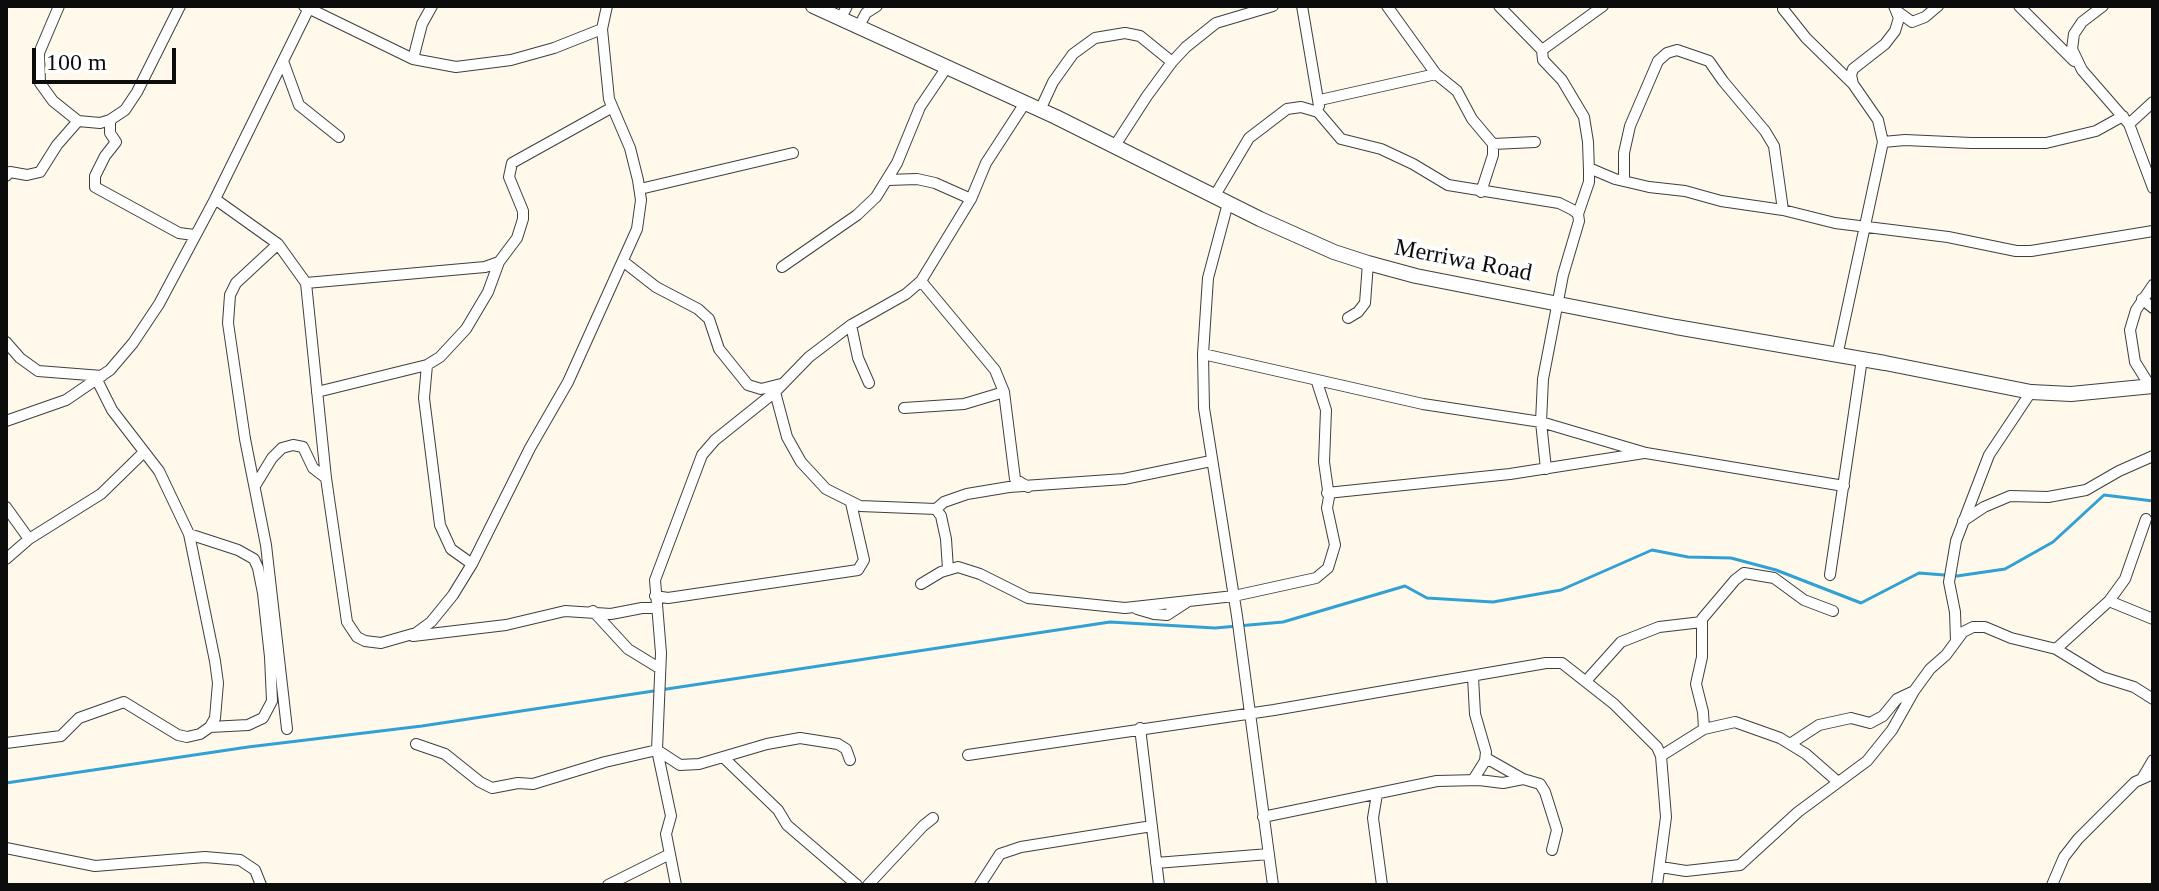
<!DOCTYPE html>
<html>
<head>
<meta charset="utf-8">
<style>
  body { margin:0 }
  #map { position:relative; width:2159px; height:891px; overflow:hidden; background:#fff9eb; font-family:Georgia,serif }
  canvas { display:block }
  .frame { position:absolute; inset:0; border:8px solid #0c0c0c; pointer-events:none }
  .scale { position:absolute; left:32px; top:48px; width:144px; height:36px; box-sizing:border-box; border:4px solid #0c0c0c; border-top:0; padding-left:10px; font-size:24px; line-height:28px; white-space:nowrap; color:#0c0c0c; -webkit-text-stroke:6px #fff; paint-order:stroke }
</style>
</head>
<body>
<div id="map">
<canvas width="2159" height="891"></canvas>
<div class="frame"></div>
<div class="scale">100 m</div>
</div>
<script>
const ctx = document.querySelector('canvas').getContext('2d');
ctx.lineJoin = 'round';
function shape(rows) {
  const path = new Path2D();
  for (const r of rows) {
    path.moveTo(r[0], r[1]);
    for (let i = 2; i < r.length; i += 2) path.lineTo(r[i], r[i + 1]);
  }
  return path;
}
function strokePath(path, color, width, dash) {
  ctx.strokeStyle = color;
  ctx.lineWidth = width;
  ctx.lineCap = dash ? 'butt' : 'round';
  ctx.setLineDash(dash || []);
  ctx.stroke(path);
}
function write(font, color, halo, rows, align = 'center') {
  ctx.font = font + ' Georgia,serif';
  ctx.lineWidth = 8;
  ctx.setLineDash([]);
  ctx.textBaseline = 'middle';
  ctx.strokeStyle = halo;
  ctx.fillStyle = color;
  for (const [text, x, y, turn = 0] of rows) {
    ctx.save();
    ctx.translate(x, y);
    ctx.rotate((+turn || 0) * Math.PI / 180);
    ctx.textAlign = isNaN(turn) ? turn : align;
    if (halo) ctx.strokeText(text, 0, 0);
    ctx.fillText(text, 0, 0);
    ctx.restore();
  }
}
const stream = shape([
  [6,783,248,747,422,726,1110,622,1215,628,1283,622,1405,586,1427,598,1493,602,1561,590,1652,550,1688,557,1731,558,1776,570,1861,603,1919,573,1957,576,2005,569,2053,542,2104,495,2153,501]
]);
const minor = shape([
  [59,6,39,53,40,83,53,101,78,121],
  [304,6,413,59,456,67,511,60,554,48,602,29],
  [1302,6,1319,106],
  [1387,6,1436,74,1457,91,1472,119,1493,144,1493,155,1481,192],
  [1499,6,1542,50,1543,60,1562,80,1584,117,1588,142,1589,171,1589,182,1578,214],
  [2019,6,2074,61],
  [2103,6,2082,22,2074,34,2072,49,2082,70,2129,124,2153,188],
  [1783,9,1806,38,1853,84],
  [1897,11,1912,22,1925,17,1938,6],
  [841,18,847,6],
  [859,26,866,13,877,6],
  [1542,50,1603,6],
  [413,59,422,24,432,6],
  [283,61,299,105,339,137],
  [1320,100,1436,74],
  [1040,110,1053,82,1073,54,1095,38,1125,33,1140,36,1172,62],
  [110,120,110,133,116,142,105,156,95,176,95,187,179,233,194,235],
  [2129,124,2153,102],
  [1883,142,1878,120,1853,84,1851,75,1853,69,1885,44,1895,31,1899,18,1894,6],
  [1493,144,1535,142],
  [1114,147,1147,96,1172,62,1186,47,1216,23,1273,6],
  [1589,168,1615,179,1649,187,1685,191,1721,201,1783,210,1835,223,1948,237,2016,251,2031,251,2153,231],
  [6,176,10,172,27,175,40,172,57,145,78,121,100,123,110,120,125,110,137,92,180,6],
  [888,180,917,179,935,183,971,199],
  [1624,181,1624,153,1630,126,1658,61,1667,53,1677,50,1709,61,1723,81,1765,131,1774,146,1783,210],
  [640,189,793,153],
  [1214,197,1249,138,1287,109,1301,107,1318,112,1341,139,1381,149,1413,164,1448,185,1559,203,1573,210,1578,214,1579,221,1563,275,1543,379,1541,422,1546,469],
  [215,199,278,244,306,283,326,478,347,622,357,637,365,641,381,643,416,633,431,622,453,595,472,564,530,448,568,382,637,229,641,200,638,180,630,148,609,99,602,29,607,6],
  [1228,203,1208,278,1203,354,1204,408,1237,616,1273,885],
  [278,244,236,283,230,295,228,323,245,439,266,545,287,729],
  [624,262,656,287,698,309,709,319,719,349,748,385,761,389,781,384],
  [782,267,857,215,876,197,897,163,920,107,947,67],
  [921,281,995,370,1004,392,1015,479,1028,487],
  [306,283,485,267,499,262,517,238,523,219,523,211,509,177,512,163,611,108],
  [2142,299,2153,308],
  [1348,318,1358,312,1365,303,1368,263],
  [851,325,858,358,869,383],
  [6,342,20,358,38,371,102,376],
  [1203,354,1423,404,1541,422,1646,453,1844,486],
  [1837,356,1883,142,1905,140,1971,143,2046,143,2096,131,2123,116],
  [427,365,424,398,440,525,451,549,472,564],
  [2150,386,2135,362,2130,330,2136,310,2153,285],
  [317,392,427,365,440,357,466,329,488,292,499,262],
  [775,392,787,437,801,462,826,489,860,506,936,509,941,516,946,539,948,569],
  [904,408,964,404,1004,392],
  [6,421,66,400,110,370,133,343,159,304,215,199,310,6],
  [255,486,272,458,282,448,293,445,303,447,313,468,326,478],
  [1327,493,1510,474,1644,453],
  [6,507,29,539],
  [936,509,944,502,967,494,1009,487,1124,479,1211,461],
  [1963,521,1984,507,2010,496,2048,497,2086,490,2119,471,2153,456],
  [189,534,238,550,254,559,258,568,263,593,270,657,272,701,263,718,248,725,210,727],
  [6,559,29,539,101,494,144,452],
  [1830,575,1862,359],
  [921,584,941,572,958,567,980,574,1028,598,1125,608,1234,596,1316,578,1328,568,1335,545,1327,508,1329,497,1324,462,1326,410,1317,382],
  [655,596,668,598,858,570,864,560,851,503],
  [2109,601,2153,619],
  [1137,609,1154,614,1167,615,1187,602],
  [593,611,628,649,659,668],
  [413,636,506,625,565,611,611,614,642,608,655,608],
  [1956,641,1955,612,1949,582,1956,541,1989,455,2031,392],
  [2056,649,2109,601,2125,579,2146,519],
  [1473,677,1475,714,1486,752,1485,761,1473,780],
  [1586,681,1621,642,1659,627,1702,622],
  [1140,728,1159,885],
  [1704,729,1703,712,1696,684,1702,657,1702,619,1735,580,1744,573,1774,578,1804,600,1833,611],
  [6,743,61,736,79,718,124,702,178,735,187,737,200,734,210,727,215,718,218,683,215,661,189,534,159,471,112,410,97,380],
  [416,744,445,754,480,782,492,788,518,783,533,784,605,762,657,750,680,765,699,764,767,744,800,738,838,744,846,749,850,760],
  [1790,744,1819,725,1851,718,1870,723,1883,716,1897,699,1912,692],
  [968,755,1274,710,1546,663,1562,663,1614,704,1657,747,1661,756,1666,817,1657,885],
  [1661,756,1704,729,1735,722,1780,738,1806,754,1838,782],
  [724,758,778,810,787,825,857,885],
  [1486,758,1523,779],
  [2143,777,2153,760],
  [1377,794,1373,818,1382,885],
  [1263,817,1437,781,1479,780,1503,783,1523,779,1540,784,1545,792,1557,830,1552,850],
  [6,848,95,866,205,857,240,860,255,870,261,885],
  [1156,863,1269,854],
  [1661,867,1686,871,1740,865,1798,812,1867,761,1892,730,1914,691,1930,669,1946,655,1963,632,1973,627,1985,627,2011,638,2056,649,2102,677,2134,687,2153,699],
  [608,885,670,854],
  [676,885,666,834,671,816,657,750,661,653,655,580,702,455,715,440,775,392,809,357,851,325,906,294,921,281,971,199,986,163,1025,103],
  [868,885,923,826,933,818],
  [980,885,1000,854,1021,847,1152,826],
  [2052,885,2064,857,2078,839,2135,782,2153,774]
]);
const tertiary = shape([
  [813,6,1056,117,1260,219,1334,252,1368,263,1416,276,1676,327,1885,363,2031,392,2071,394,2153,386]
]);
const streetNames = [
  ["Merriwa Road",1463,261,11]
];
strokePath(stream, '#31a1d4', 3);
strokePath(minor, '#3f3f3f', 12);
strokePath(tertiary, '#3f3f3f', 16);
strokePath(minor, '#fff', 10);
strokePath(tertiary, '#fff', 14);
write('24px', '#0c0c0c', '#fff', streetNames);
</script>
</body>
</html>
